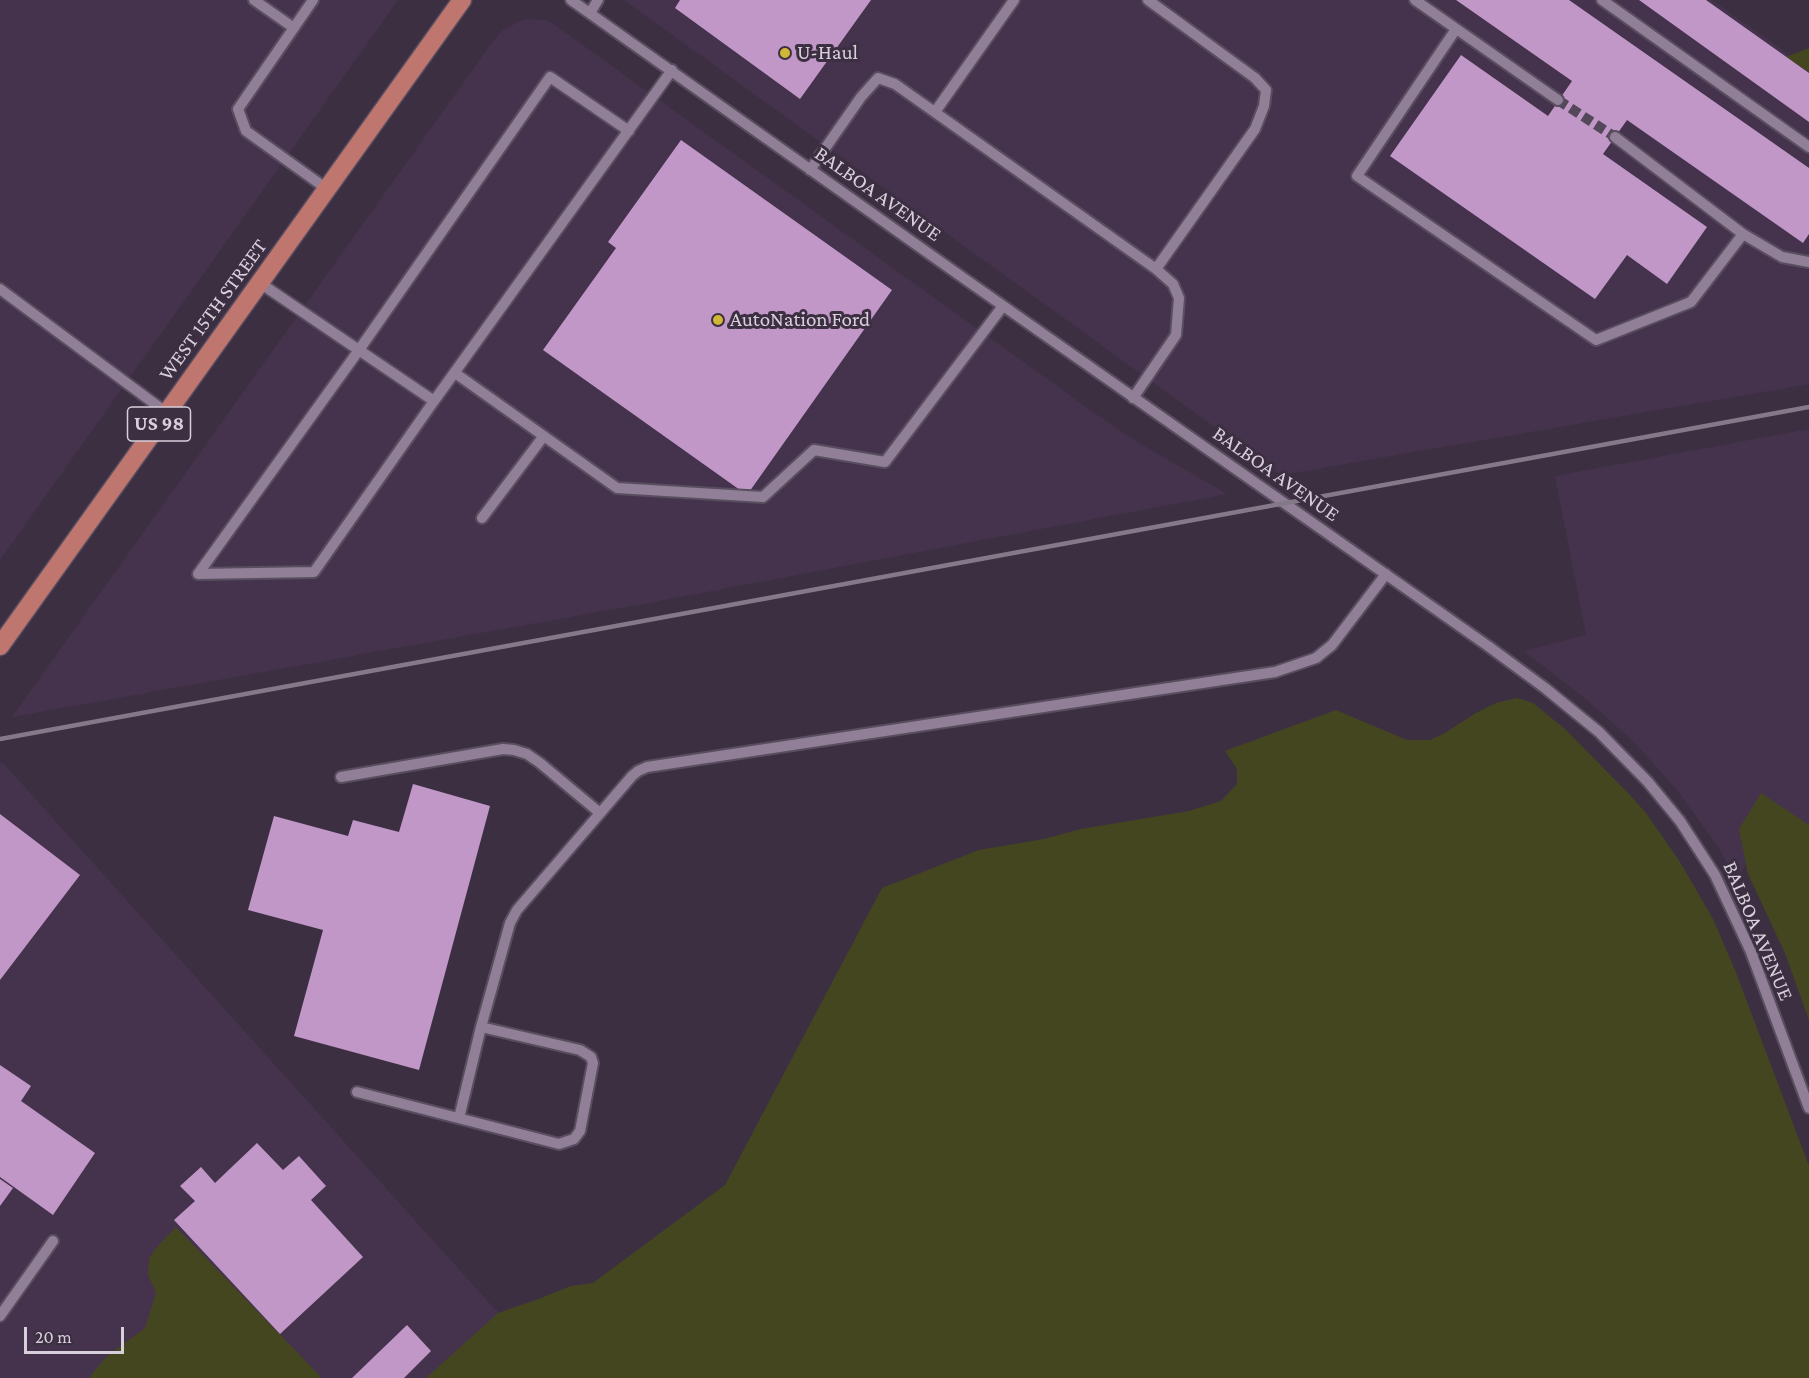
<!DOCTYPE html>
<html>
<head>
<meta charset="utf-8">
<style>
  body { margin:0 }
  #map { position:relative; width:1809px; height:1378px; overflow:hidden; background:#3d2f42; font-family:"Crimson Pro",serif }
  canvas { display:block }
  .scale { position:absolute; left:24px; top:1327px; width:100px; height:27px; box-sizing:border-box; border:3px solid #d8cfdc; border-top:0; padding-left:8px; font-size:18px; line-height:21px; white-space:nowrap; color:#d8cfdc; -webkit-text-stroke:4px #3d2f42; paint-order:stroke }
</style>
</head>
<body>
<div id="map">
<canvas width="1809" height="1378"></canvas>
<div class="scale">20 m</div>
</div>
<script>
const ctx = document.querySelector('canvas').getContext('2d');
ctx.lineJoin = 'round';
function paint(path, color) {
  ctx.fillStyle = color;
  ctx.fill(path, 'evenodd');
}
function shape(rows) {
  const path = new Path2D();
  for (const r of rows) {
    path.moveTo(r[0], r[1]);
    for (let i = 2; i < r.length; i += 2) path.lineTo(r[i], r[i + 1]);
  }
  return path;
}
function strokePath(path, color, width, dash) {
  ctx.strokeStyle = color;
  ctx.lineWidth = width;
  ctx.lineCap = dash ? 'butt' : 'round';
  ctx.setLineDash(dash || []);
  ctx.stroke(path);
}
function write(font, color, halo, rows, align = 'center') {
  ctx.font = font + ' "Crimson Pro",serif';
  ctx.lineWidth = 6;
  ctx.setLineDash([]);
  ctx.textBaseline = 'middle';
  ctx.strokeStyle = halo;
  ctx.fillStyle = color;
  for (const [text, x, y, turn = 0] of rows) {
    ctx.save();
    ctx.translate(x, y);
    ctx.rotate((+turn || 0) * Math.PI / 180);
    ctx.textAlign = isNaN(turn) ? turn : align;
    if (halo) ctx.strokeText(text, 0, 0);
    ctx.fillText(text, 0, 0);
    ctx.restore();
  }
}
const built = shape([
  [0,0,398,0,0,560],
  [624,0,1712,0,1809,69,1809,384,1281,475],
  [525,19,546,20,552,23,1093,412,1134,440,1227,494,648,603,12,717,491,44,503,30],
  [1809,429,1809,851,1773,825,1736,879,1718,847,1678,791,1634,742,1587,700,1524,651,1586,635,1555,476],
  [0,763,3,763,519,1336,468,1378,0,1378]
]);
const green = shape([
  [1809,48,1809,72,1786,57],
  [1517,698,1533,703,1565,729,1630,795,1646,813,1680,862,1713,919,1735,970,1809,1166,1809,1378,426,1378,498,1313,536,1300,571,1286,593,1283,725,1185,882,888,979,850,1044,839,1081,829,1189,811,1221,801,1237,784,1237,769,1225,751,1336,710,1407,740,1430,740,1445,733,1476,713,1496,703],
  [1761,793,1809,825,1809,1020,1785,953,1748,874,1739,829],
  [176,1227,319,1375,321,1378,89,1378,106,1357,145,1328,156,1293,148,1275,149,1258,156,1248]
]);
const building = shape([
  [680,0,871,0,800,99,675,8],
  [1456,0,1569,0,1809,168,1809,234,1803,243,1627,120,1603,154,1707,227,1667,284,1627,255,1595,299,1390,156,1461,55,1548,116,1572,81],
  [1639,0,1706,0,1809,73,1809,122],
  [681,140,892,290,747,495,543,350,616,248,608,242],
  [413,784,490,806,419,1070,294,1036,323,930,248,910,274,816,348,836,353,820,399,832],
  [0,814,80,875,0,980],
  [0,1065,31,1086,21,1101,95,1153,53,1215,0,1177],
  [257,1143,283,1170,299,1156,326,1186,311,1200,363,1257,280,1334,174,1220,195,1201,180,1186,201,1167,215,1183],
  [0,1179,13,1188,0,1206],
  [407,1325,431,1351,404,1378,352,1378]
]);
const minorTunnel = shape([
  [1558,100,1615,137]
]);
const minor = shape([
  [254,0,294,28],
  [313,0,238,109,246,131,327,189],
  [571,0,962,277,1488,646,1545,688,1599,732,1648,782,1680,821,1715,875,1751,952,1809,1108],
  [1148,0,1255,78,1266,90,1264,106,1255,129,1156,269],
  [1415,0,1558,100],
  [1602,0,1809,147],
  [590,13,598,0],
  [1456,29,1357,176,1596,340,1691,302,1743,234],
  [935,112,1014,0],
  [1615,137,1743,234,1782,257,1809,262],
  [810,170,861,97,878,78,895,84,1156,269,1173,284,1179,298,1176,335,1133,398],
  [260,283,434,401,672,70],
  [0,289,167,413],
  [455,373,617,488,763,497,814,450,885,462,1003,306],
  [434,401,314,572,198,574,359,350,550,77,629,131],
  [482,518,543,437],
  [341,777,503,749,514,750,527,754,540,763,600,813],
  [357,1092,559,1144,574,1139,580,1131,593,1063,591,1057,580,1050,481,1027],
  [459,1118,481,1027,510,923,517,910,632,776,638,771,647,767,1275,672,1316,658,1332,645,1386,574],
  [0,1316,53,1241]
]);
const highway = shape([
  [0,646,462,0]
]);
const rail = shape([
  [0,739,1809,407]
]);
const markers = [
  [785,53,6,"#d1b736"],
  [718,320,6,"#d1b736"]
];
const shields = [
  [159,424,63]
];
const shieldNames = [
  ["US 98",159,424]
];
const poiNames = [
  ["U-Haul",797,53],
  ["AutoNation Ford",730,320]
];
const streetNames = [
  ["BALBOA AVENUE",878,194,35],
  ["WEST 15TH STREET",213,310,-54],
  ["BALBOA AVENUE",1276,474,35],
  ["BALBOA AVENUE",1758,931,67]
];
paint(built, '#45334d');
paint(green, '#444620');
paint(building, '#c097c7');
strokePath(minorTunnel, '#544759', 10, [10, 5]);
strokePath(minor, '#594e5f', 14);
strokePath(highway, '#594e5f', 21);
strokePath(minor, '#907f96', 10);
strokePath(highway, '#be766f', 18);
strokePath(rail, '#847989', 4.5);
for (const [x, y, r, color] of markers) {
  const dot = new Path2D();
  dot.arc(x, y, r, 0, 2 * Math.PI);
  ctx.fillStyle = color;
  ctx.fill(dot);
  strokePath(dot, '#3d2f42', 2);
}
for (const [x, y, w] of shields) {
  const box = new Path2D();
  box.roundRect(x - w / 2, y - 17, w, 34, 4.5);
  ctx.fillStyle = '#3d2f42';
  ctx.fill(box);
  strokePath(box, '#d8cfdc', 1.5);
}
write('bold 20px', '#d8cfdc', null, shieldNames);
write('21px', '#d8cfdc', '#3d2f42', poiNames, 'left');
write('21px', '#d8cfdc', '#3d2f42', streetNames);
</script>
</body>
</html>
